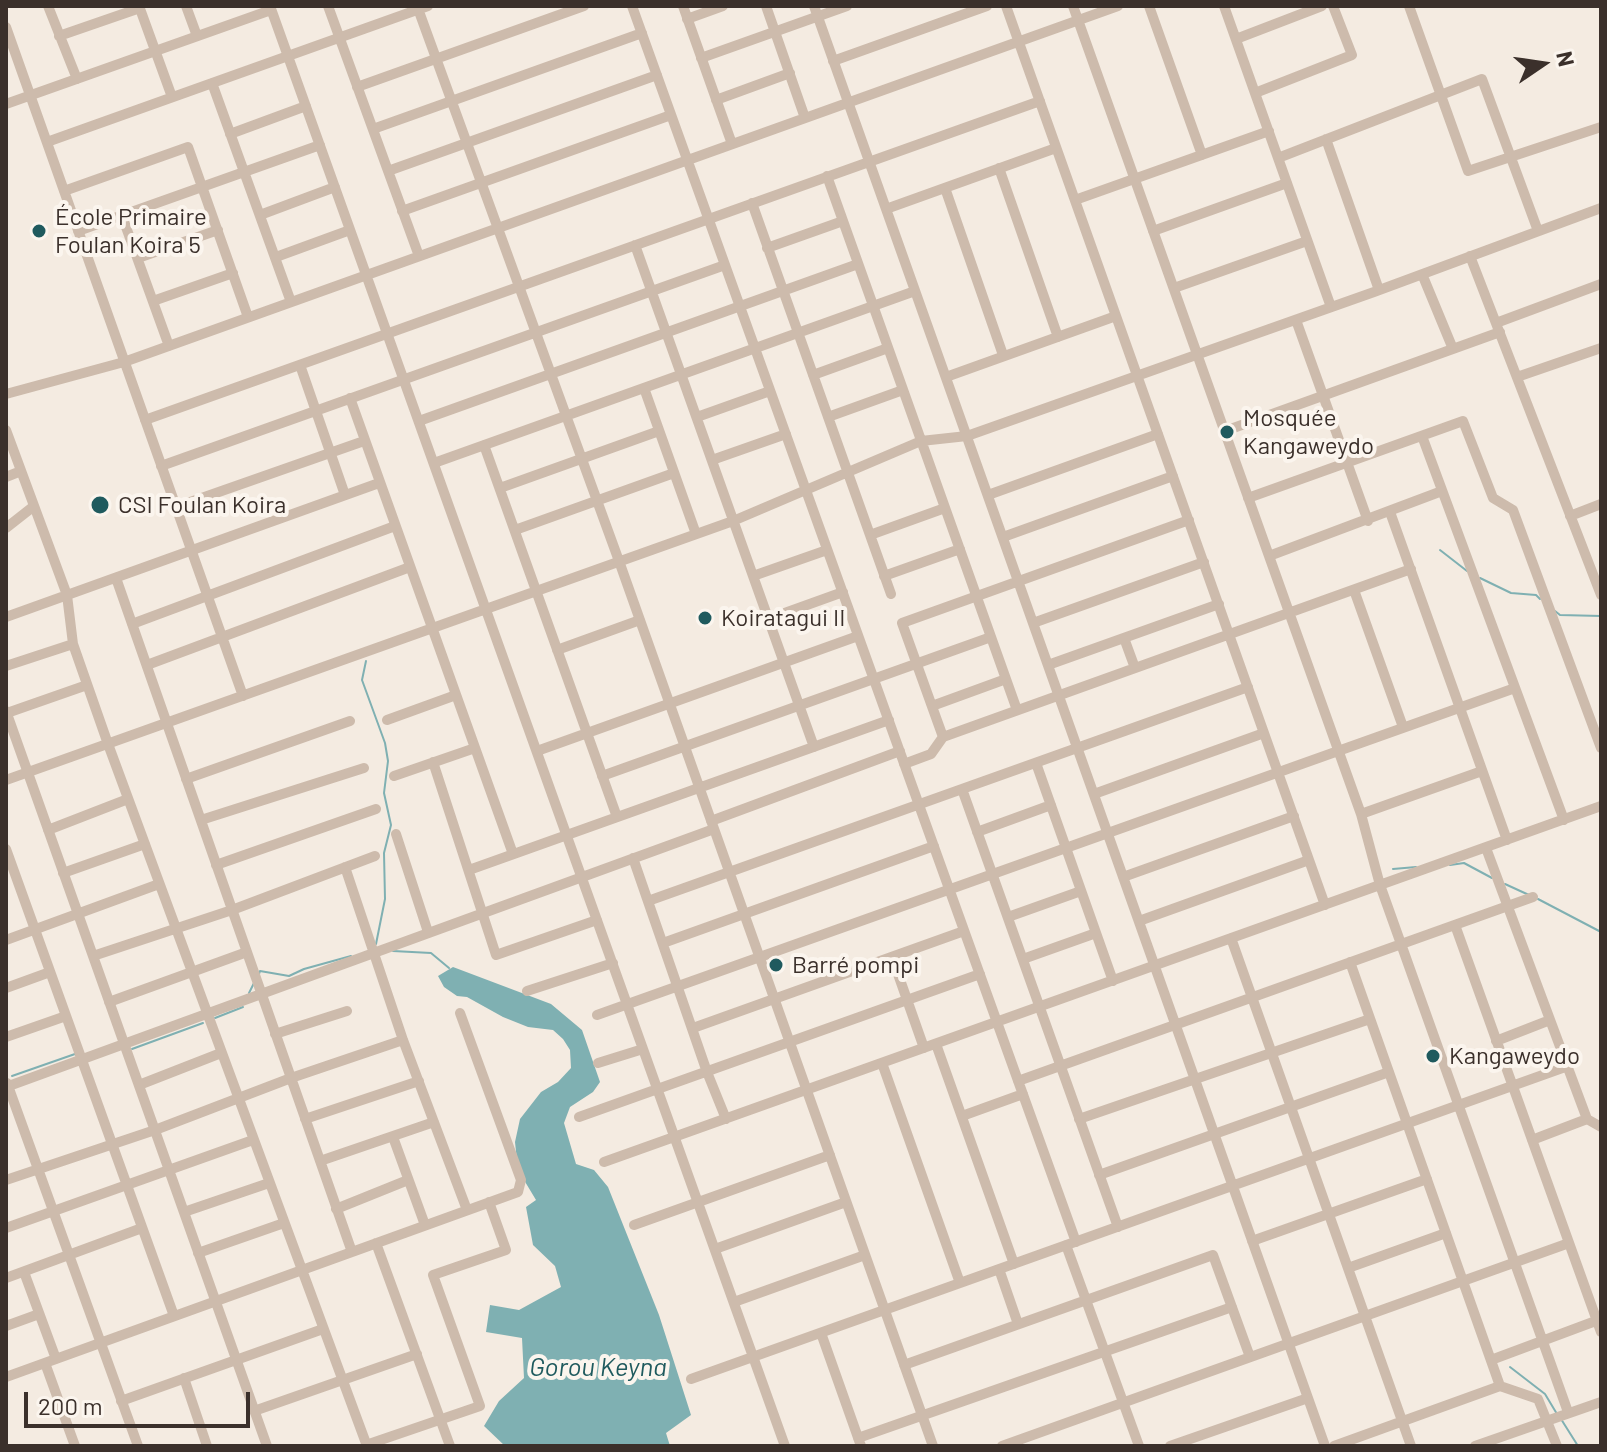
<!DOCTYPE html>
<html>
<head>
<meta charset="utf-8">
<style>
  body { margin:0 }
  #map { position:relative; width:1607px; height:1452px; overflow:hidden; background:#f4ebe1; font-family:Barlow,sans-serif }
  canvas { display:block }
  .frame { position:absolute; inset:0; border:8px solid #3b302b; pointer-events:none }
  .north { position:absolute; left:1503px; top:24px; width:80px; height:80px; -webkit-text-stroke:6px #fbf5ee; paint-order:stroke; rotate:77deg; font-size:22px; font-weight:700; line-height:32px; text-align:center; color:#3b302b }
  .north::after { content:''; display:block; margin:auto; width:28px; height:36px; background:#3b302b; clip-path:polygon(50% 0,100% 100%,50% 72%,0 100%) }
  .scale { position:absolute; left:24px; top:1392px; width:226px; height:36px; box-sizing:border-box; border:4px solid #3b302b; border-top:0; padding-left:10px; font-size:24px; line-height:28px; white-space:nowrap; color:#3b302b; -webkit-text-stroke:6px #fbf5ee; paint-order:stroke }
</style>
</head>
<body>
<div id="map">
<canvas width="1607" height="1452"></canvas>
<div class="frame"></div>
<div class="north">N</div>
<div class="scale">200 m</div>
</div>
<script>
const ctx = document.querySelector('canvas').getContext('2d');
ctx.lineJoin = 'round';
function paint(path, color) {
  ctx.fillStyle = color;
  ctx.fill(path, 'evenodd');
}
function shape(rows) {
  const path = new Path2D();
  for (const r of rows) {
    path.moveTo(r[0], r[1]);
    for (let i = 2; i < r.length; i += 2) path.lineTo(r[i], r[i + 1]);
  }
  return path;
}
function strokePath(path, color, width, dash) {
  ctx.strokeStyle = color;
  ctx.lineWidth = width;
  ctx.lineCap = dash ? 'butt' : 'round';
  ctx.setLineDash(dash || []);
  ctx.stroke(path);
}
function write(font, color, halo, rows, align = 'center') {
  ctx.font = font + ' Barlow,sans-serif';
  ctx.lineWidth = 8;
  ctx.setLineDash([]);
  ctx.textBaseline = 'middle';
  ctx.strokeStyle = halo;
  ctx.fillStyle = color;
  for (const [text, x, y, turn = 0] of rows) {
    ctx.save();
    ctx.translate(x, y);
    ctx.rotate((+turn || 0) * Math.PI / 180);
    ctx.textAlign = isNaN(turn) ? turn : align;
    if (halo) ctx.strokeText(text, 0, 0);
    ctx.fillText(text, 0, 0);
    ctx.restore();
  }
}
const water = shape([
  [453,967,551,1004,582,1030,600,1082,593,1092,570,1107,564,1123,576,1164,594,1170,608,1187,659,1315,691,1415,666,1433,670,1446,505,1446,484,1426,499,1401,524,1378,522,1338,486,1332,490,1305,519,1310,561,1287,555,1266,533,1245,526,1207,536,1200,518,1170,515,1142,520,1119,541,1092,558,1082,571,1068,570,1050,563,1039,553,1030,528,1027,503,1017,467,997,457,996,444,987,438,976]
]);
const stream = shape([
  [1440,550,1467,571],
  [1480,578,1511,593,1536,595,1540,599],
  [1555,611,1560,615,1601,616],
  [366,661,362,680,385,743,388,761,384,793,391,825,384,853,385,899,376,944],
  [1450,865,1464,863,1492,878],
  [1393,869,1416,867],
  [1505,884,1529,895],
  [1538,899,1601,932],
  [393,951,431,953,449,968],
  [259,974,260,971,289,976,304,969,351,956],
  [249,993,254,983],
  [215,1018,243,1007],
  [132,1049,203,1023],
  [12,1076,75,1054],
  [1510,1367,1545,1394,1557,1414],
  [1561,1419,1578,1446]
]);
const minor = shape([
  [48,6,77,79],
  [139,6,172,97],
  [186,6,197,36],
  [270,6,785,1446],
  [328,6,419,256],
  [417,6,619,561,933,1446],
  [632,6,1076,1242],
  [683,6,732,144],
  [766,6,805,118],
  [814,6,1325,1446],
  [1006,6,1325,905],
  [1073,6,1361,814,1380,885,1568,1412],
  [1149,6,1202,155],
  [1224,6,1331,307],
  [1409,6,1468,171,1601,127],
  [687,19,723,6],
  [6,27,243,696],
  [59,36,140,8],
  [1236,39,1322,6],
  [701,58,847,6],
  [833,61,987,6],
  [212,83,291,302],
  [357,87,584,6],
  [1255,93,1352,55,1333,6],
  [716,100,790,73],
  [6,104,271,10],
  [373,129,642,33],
  [230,134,306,106],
  [1326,139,1379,290],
  [47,142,428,6],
  [1278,158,1482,79,1538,231],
  [999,168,1058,337],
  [388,171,657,75],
  [827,176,1017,710],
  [945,188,1003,355],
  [64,191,188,147,248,317],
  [1075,200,1269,131],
  [752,203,891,594],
  [886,209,1056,148],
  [402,211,671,115],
  [260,215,335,187],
  [122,216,169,346],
  [78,231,320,145],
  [1153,231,1287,183],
  [635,245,814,747],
  [767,248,843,221],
  [1470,256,1601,595],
  [276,257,350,230],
  [138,258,218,230],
  [1422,274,1453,349],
  [1174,288,1307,241],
  [153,301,233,273],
  [1296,320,1368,521],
  [1496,323,1601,284],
  [300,365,345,495],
  [813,375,888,348],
  [946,377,1116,316],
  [1517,377,1601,348],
  [644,388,696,534],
  [6,394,124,362,1118,6],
  [350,398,513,854],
  [697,417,770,391],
  [828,417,903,390],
  [145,420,1040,101],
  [419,421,858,264],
  [6,430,67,595,73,644,108,744,367,1446],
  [1225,431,1500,332],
  [1422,436,1564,820],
  [484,445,617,817],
  [712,460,786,434],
  [434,463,915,291],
  [161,466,725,265],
  [6,477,21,471],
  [500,488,659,431],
  [988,495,1158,434],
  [1248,498,1463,421,1493,498,1513,510,1601,748],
  [176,507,364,441],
  [1390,512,1507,840],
  [1570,516,1601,504],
  [6,528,34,506],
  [515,530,674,473],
  [870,535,945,508],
  [1003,537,1173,476],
  [1269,556,1442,491],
  [753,576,827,550],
  [884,576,960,549],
  [116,578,352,1252],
  [1354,590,1403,727],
  [6,617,379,483],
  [768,619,843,592],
  [1033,623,1204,562],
  [132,624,395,526],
  [1124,638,1135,668],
  [557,650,640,620],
  [147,665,410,567],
  [1048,665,1219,604],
  [6,666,73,644],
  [932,706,1006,679],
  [6,711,267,1446],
  [7,713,87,685],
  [387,720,456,695],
  [943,737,902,623,1189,520],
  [537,751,858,636],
  [433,762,496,955,597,920],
  [1036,763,1113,981],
  [904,764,931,754,943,737,1411,569],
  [394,776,475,748],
  [602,776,991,637],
  [186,779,350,721],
  [6,780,733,521,921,441,967,436,1374,292,1601,208],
  [962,789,1118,1227],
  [1094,794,1264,733],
  [1361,814,1482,771],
  [201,820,364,768],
  [711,821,900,751],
  [48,830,128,799],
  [977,832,1051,805],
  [396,834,428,932],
  [1486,848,1587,1119,1601,1127],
  [6,849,174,1316],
  [633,858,707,1072,726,1119],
  [216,865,376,809],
  [345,867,403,1040,467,1210],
  [469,870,889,720],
  [63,873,145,844],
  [1123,877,1294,816],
  [648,901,1248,687],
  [1008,917,1081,891],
  [1139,921,1309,860],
  [1455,925,1601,1332],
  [1231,938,1411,1446],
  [6,940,159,884],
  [663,943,934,846],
  [93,956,232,910,375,856],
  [892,957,924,1048],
  [1023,959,1096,933],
  [1350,962,1500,1386],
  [6,988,50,972],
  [527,991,613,963],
  [109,1002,247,952],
  [597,1015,1515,688],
  [693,1028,964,931],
  [275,1034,347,1011],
  [6,1037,66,1016],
  [1496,1041,1550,1020],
  [936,1044,1014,1264],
  [598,1063,643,1049],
  [882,1063,960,1283],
  [1018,1081,1533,897],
  [7,1083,138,1446],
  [139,1085,221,1053],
  [6,1087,714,829],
  [962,1116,1023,1094],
  [579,1117,980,974],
  [305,1119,419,1081],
  [1079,1119,1370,1019],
  [393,1137,425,1225],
  [1532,1140,1587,1119],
  [320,1161,434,1122],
  [604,1162,1601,806],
  [1099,1175,1389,1072],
  [6,1180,155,1130,291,1078,403,1040],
  [336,1209,408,1180],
  [184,1212,269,1183],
  [634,1225,830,1155],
  [6,1228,253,1140],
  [1252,1241,1427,1179],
  [376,1243,450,1446],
  [1066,1245,1139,1446],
  [715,1249,846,1202],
  [198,1253,284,1223],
  [1348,1268,1446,1233],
  [999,1269,1018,1324],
  [24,1272,56,1359],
  [6,1278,142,1228],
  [734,1302,865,1255],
  [6,1326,39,1314],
  [821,1333,861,1446],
  [1491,1360,1601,1319],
  [45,1363,75,1446],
  [904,1365,1213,1255,1250,1357],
  [6,1377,518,1192,521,1180,460,1013],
  [184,1378,207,1446],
  [691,1379,1568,1066],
  [121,1401,323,1329],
  [254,1411,417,1354],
  [858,1438,1232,1307],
  [366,1445,480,1406,433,1275,506,1250,489,1202],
  [1002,1446,1569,1243],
  [1170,1446,1308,1398],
  [1334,1446,1500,1386,1538,1399,1557,1446],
  [1475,1446,1601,1402]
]);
const markers = [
  [39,231,8,"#1f5a5e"],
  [1227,432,8,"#1f5a5e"],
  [100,505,10,"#1f5a5e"],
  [705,618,8,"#1f5a5e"],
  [776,965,8,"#1f5a5e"],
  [1433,1056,8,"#1f5a5e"]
];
const poiNames = [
  ["École Primaire",55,217],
  ["Foulan Koira 5",55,245],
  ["Mosquée",1243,418],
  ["Kangaweydo",1243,446],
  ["CSI Foulan Koira",118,505],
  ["Koiratagui II",721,618],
  ["Barré pompi",792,965],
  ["Kangaweydo",1449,1056]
];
const waterNames = [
  ["Gorou Keyna",598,1367]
];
paint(water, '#7fb0b2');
strokePath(stream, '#7fb0b2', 2);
strokePath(minor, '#cdbbac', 10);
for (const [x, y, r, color] of markers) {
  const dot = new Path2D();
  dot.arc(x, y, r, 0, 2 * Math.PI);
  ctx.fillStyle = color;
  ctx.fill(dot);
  strokePath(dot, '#fbf5ee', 3);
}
write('24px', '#3b302b', '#fbf5ee', poiNames, 'left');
write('italic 26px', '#1f5a5e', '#fbf5ee', waterNames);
</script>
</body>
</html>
